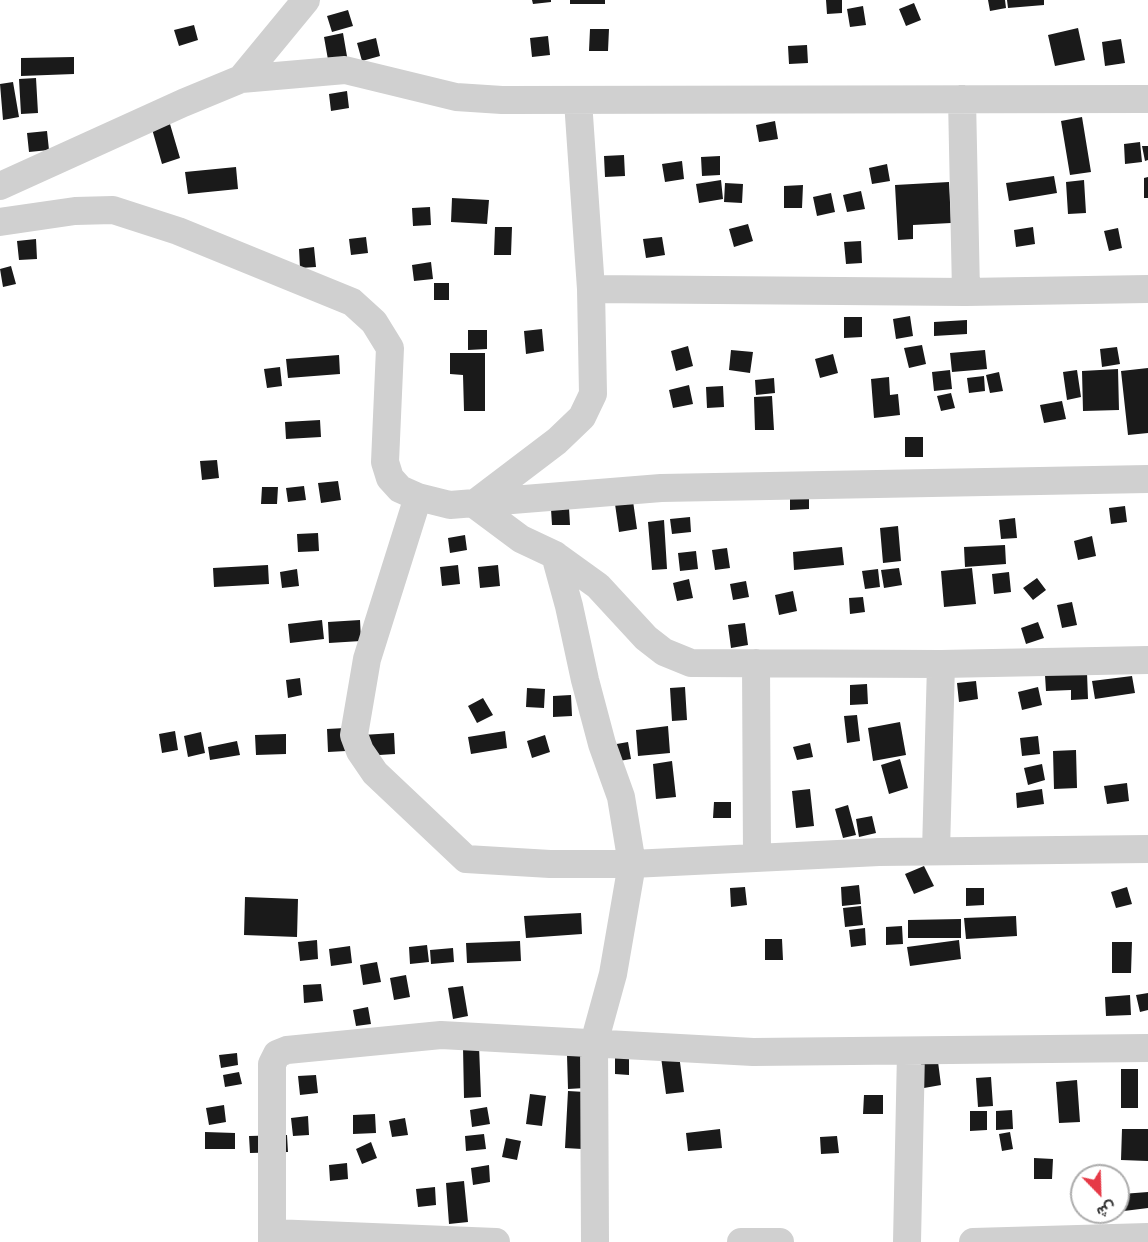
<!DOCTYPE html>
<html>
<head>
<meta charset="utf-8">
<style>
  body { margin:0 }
  #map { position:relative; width:1148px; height:1242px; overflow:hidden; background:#fff; font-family:Overpass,Vazirmatn,sans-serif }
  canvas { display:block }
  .north { position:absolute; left:1070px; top:1164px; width:60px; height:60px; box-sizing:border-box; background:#fff; border:2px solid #adadad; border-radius:50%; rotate:157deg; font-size:16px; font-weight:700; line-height:24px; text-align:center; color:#333 }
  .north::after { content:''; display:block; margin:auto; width:21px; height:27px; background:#e63946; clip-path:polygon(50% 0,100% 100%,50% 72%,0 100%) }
</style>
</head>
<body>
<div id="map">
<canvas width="1148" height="1242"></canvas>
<div class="north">ش</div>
</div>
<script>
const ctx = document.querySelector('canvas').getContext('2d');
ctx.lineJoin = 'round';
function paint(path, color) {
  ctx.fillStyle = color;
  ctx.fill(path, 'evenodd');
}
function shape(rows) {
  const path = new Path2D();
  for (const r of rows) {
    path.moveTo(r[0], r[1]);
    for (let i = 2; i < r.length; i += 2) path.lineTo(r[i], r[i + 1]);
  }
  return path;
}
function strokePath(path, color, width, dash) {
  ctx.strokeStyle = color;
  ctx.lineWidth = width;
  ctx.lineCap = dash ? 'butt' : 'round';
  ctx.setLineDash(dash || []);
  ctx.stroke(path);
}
const building = shape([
  [532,0,551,0,551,2,533,4],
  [570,0,605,0,605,4,570,4],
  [826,0,842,0,842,13,827,14],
  [988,0,1005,0,1006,8,990,11],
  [1007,0,1044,0,1044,5,1008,8],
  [914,3,921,20,906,26,899,9],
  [863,6,866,25,850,27,847,9],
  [348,10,353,26,332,32,327,16],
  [194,25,198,40,179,46,174,30],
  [1078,28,1085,60,1055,66,1048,35],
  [590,29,609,29,608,51,589,51],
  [343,33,349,68,330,71,324,37],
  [548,36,550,55,532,57,530,38],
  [376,38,380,56,362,61,357,43],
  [1121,39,1125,63,1105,66,1102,42],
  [807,45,808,63,789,64,788,46],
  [74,57,74,74,21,76,21,58],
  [36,78,38,113,21,114,19,79],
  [13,82,19,117,3,120,0,84],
  [347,91,349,108,331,111,329,94],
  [1082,117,1091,172,1070,175,1061,121],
  [775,121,778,139,759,142,756,125],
  [170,124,180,158,162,164,152,129],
  [47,131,49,150,29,152,27,133],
  [1140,142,1142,162,1125,164,1124,144],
  [1142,146,1148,146,1148,160,1145,161],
  [624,155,625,176,605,177,604,156],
  [720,156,720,175,702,176,701,157],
  [682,161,684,179,665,182,662,164],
  [887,164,890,181,872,184,869,168],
  [236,167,238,189,188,194,185,172],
  [1054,176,1057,193,1009,201,1006,183],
  [1148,177,1148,198,1144,198,1144,178],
  [721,180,723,199,699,203,696,184],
  [1084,180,1086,213,1068,214,1066,182],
  [949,182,951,223,913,225,913,239,898,240,895,185],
  [725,183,743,184,742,203,724,202],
  [803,185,802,208,784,208,784,186],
  [861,191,865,209,847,212,843,195],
  [831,193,835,212,817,216,813,197],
  [452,198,489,200,487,224,451,222],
  [430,207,431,225,413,226,412,208],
  [748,224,753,241,734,247,729,229],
  [495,227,512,227,511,255,494,255],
  [1033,227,1035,244,1016,247,1014,230],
  [1118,228,1122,248,1109,251,1104,231],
  [366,237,368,253,351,255,349,239],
  [662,237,665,255,646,258,643,239],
  [36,239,37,259,19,260,17,241],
  [861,241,862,263,846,264,844,242],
  [314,247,316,267,300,268,299,249],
  [431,262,433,279,414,281,412,265],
  [11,266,16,284,3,287,0,269],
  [434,283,449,283,449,300,434,300],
  [910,316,913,336,896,339,893,319],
  [844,317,862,317,862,337,844,338],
  [967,320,967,334,934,336,934,322],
  [542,329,544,351,526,354,524,331],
  [468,330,487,330,487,349,468,350],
  [922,345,926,364,909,368,904,348],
  [688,346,693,366,676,371,671,351],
  [1117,347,1120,364,1102,367,1100,349],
  [731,350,753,352,750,373,729,370],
  [985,350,987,369,952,372,950,353],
  [450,353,485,353,485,411,464,411,463,375,450,374],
  [833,354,838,373,820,378,815,359],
  [339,355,340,374,288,378,286,359],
  [280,367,282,386,267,388,264,369],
  [1148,368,1148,433,1128,435,1121,371],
  [1118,369,1119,410,1083,411,1082,371],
  [950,370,952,389,934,391,932,372],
  [1077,370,1081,397,1067,400,1063,372],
  [999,372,1003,391,990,393,986,375],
  [984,376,985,391,969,393,967,378],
  [889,377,890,395,898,394,900,415,874,418,871,379],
  [774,378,775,393,756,395,755,380],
  [689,385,693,404,673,408,669,390],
  [723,386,724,407,707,408,706,387],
  [951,393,955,408,941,411,937,396],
  [772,396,774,430,755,430,754,397],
  [1062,401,1066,419,1044,423,1040,405],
  [320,420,321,437,286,439,285,422],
  [905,437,923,437,923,457,905,457],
  [217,460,219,478,202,480,200,461],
  [338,481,341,500,321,503,318,483],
  [304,486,306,500,288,502,286,488],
  [262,487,278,487,277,504,261,504],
  [790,492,809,492,809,509,790,510],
  [632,494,637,529,619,532,614,497],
  [1125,506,1127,522,1111,524,1109,508],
  [569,508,570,525,552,525,551,509],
  [690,517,691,532,672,534,670,519],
  [1015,518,1017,538,1001,539,999,520],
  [664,520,667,569,652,570,648,522],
  [898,526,901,561,883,563,880,528],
  [318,533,319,551,298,552,297,534],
  [465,535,467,550,450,553,448,538],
  [1092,536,1096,556,1078,560,1074,541],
  [1005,545,1006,564,965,567,964,547],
  [842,547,844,565,794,570,793,552],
  [727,548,730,568,715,570,712,550],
  [696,551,698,569,680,571,678,553],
  [268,565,269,584,214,587,213,568],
  [458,565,460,584,442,586,440,567],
  [498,565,500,586,480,588,478,567],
  [899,568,902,585,884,588,881,570],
  [972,568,976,604,944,607,941,571],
  [297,569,299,586,282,588,280,572],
  [878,569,880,587,865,589,862,571],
  [1009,572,1011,592,994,594,992,574],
  [1037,578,1046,590,1033,600,1023,588],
  [689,579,693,598,677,601,673,583],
  [746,581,749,597,733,600,730,584],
  [793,591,797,611,779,615,775,595],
  [863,597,865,612,850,614,849,598],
  [1072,602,1077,625,1062,628,1057,605],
  [322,620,324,639,290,643,288,624],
  [360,620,361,641,329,643,328,622],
  [1038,622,1044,638,1026,644,1021,628],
  [745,623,748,645,731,648,728,625],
  [1087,673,1088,699,1071,700,1071,690,1046,691,1045,675],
  [1132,676,1135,693,1095,699,1092,681],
  [300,678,302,695,288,698,286,680],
  [976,681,978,699,959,702,957,683],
  [867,684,868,704,850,705,850,685],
  [685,687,687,720,672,721,670,688],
  [1038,687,1042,705,1022,710,1018,692],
  [527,688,545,689,544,708,526,707],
  [571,695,572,716,553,717,553,696],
  [483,698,493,715,477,723,468,706],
  [857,715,860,741,847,743,844,716],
  [900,722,906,755,873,761,868,728],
  [668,726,670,753,638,756,636,730],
  [345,728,346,751,328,752,327,729],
  [175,731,178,750,162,753,159,734],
  [505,731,507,748,471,754,468,737],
  [201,732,205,753,188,757,184,736],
  [394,733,395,754,348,757,347,736],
  [286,734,286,754,256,755,255,735],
  [545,735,550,752,532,758,527,741],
  [1038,736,1040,754,1022,756,1020,738],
  [237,741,240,755,210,760,208,747],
  [628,742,631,759,613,762,611,745],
  [810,743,813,757,797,760,793,747],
  [1076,750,1077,788,1054,789,1053,751],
  [900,759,908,788,889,794,881,765],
  [672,761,676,797,656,799,653,764],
  [1042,764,1045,780,1028,785,1024,768],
  [1127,783,1129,801,1107,804,1104,786],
  [810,789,814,826,796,828,792,791],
  [1042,789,1044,804,1017,808,1016,793],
  [714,802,731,802,731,818,713,818],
  [848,805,856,835,843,838,835,809],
  [872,816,876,833,859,837,856,819],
  [924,866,934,886,914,894,905,874],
  [859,885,861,904,842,906,841,887],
  [745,887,747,905,731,907,730,888],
  [1127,887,1132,904,1116,908,1111,892],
  [966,888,984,888,984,905,966,906],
  [245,897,298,899,297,937,244,935],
  [861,906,863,925,845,927,843,908],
  [581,913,582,934,526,938,524,916],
  [1016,916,1017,936,966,939,964,918],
  [961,919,961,938,908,938,908,920],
  [902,926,903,944,886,945,886,927],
  [865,928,866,945,851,947,849,930],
  [765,939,782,939,783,960,765,960],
  [317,940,318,959,300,961,298,942],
  [959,940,961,959,910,966,907,947],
  [520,941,521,961,467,963,466,943],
  [1112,942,1132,942,1131,973,1112,973],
  [427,945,429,962,410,964,409,947],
  [350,946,352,963,331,966,329,949],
  [453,948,454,962,431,964,430,950],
  [377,962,381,982,363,985,360,965],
  [406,975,410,997,394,1000,390,978],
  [321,984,323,1001,304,1003,303,985],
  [463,986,468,1016,453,1019,448,988],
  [1148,993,1148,1010,1140,1012,1136,995],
  [1130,995,1131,1015,1106,1016,1105,997],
  [368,1007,371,1024,356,1026,353,1010],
  [479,1046,481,1097,464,1098,463,1047],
  [237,1053,238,1065,221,1068,219,1055],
  [615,1053,629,1053,629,1075,615,1074],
  [937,1054,941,1085,924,1088,920,1056],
  [567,1055,584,1055,585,1088,568,1089],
  [679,1055,684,1092,666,1094,661,1057],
  [1121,1069,1138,1069,1138,1108,1121,1108],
  [239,1072,242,1084,225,1087,223,1075],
  [316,1075,318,1093,300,1095,298,1076],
  [991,1077,993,1106,978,1107,976,1078],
  [1077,1080,1080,1122,1059,1123,1056,1082],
  [568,1091,585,1092,582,1149,565,1148],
  [530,1094,546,1096,542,1126,526,1124],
  [864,1095,883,1095,883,1114,863,1114],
  [224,1105,226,1122,209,1125,206,1108],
  [487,1107,490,1124,472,1127,470,1110],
  [1012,1110,1013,1129,996,1130,996,1111],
  [970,1111,987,1111,987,1130,970,1131],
  [375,1114,376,1133,353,1134,353,1115],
  [308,1116,309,1135,293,1136,291,1118],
  [405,1118,408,1135,392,1137,389,1121],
  [720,1129,722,1148,688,1151,686,1133],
  [1122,1129,1148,1129,1148,1161,1121,1160],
  [205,1132,235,1133,235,1149,205,1149],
  [1010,1132,1013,1149,1002,1151,999,1134],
  [484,1134,486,1149,466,1151,465,1136],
  [287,1135,288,1152,250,1153,249,1136],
  [837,1136,839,1153,821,1154,820,1137],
  [506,1138,521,1141,517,1160,502,1157],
  [371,1142,377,1158,362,1164,356,1149],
  [1034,1158,1053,1159,1052,1179,1034,1179],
  [347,1163,348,1179,330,1181,329,1165],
  [489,1165,490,1182,473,1185,471,1168],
  [464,1181,468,1222,449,1224,446,1183],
  [435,1187,436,1205,418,1207,416,1189],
  [1148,1192,1148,1208,1124,1211,1122,1194]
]);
const street = shape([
  [241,79,306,0],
  [962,99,966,292],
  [0,186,183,103,241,79,345,70,456,97,502,100,1148,99],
  [0,222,75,211,113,210,178,231,352,302,374,322,390,348,385,462,390,478,400,489,418,497,450,505,661,488,1148,479],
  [591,289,966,292,1148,289],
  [418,497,367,659,354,735,360,751,375,773,466,859,550,864,632,864,879,852,1148,849],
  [474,504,521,539,555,555,598,586,646,638,664,652,691,663,941,664,1148,660],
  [474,504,557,441,582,417,593,394,591,289,578,101],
  [555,555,569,606,585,680,602,744,621,797,632,864,613,974,594,1043,595,1242],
  [756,663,757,857],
  [936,851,941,664],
  [273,1233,496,1242],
  [272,1242,272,1064,277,1054,287,1050,441,1035,753,1052,1148,1048],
  [741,1242,780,1242],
  [907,1242,911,1052],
  [973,1242,1148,1237]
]);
paint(building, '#1a1a1a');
strokePath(street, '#d0d0d0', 28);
</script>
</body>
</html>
